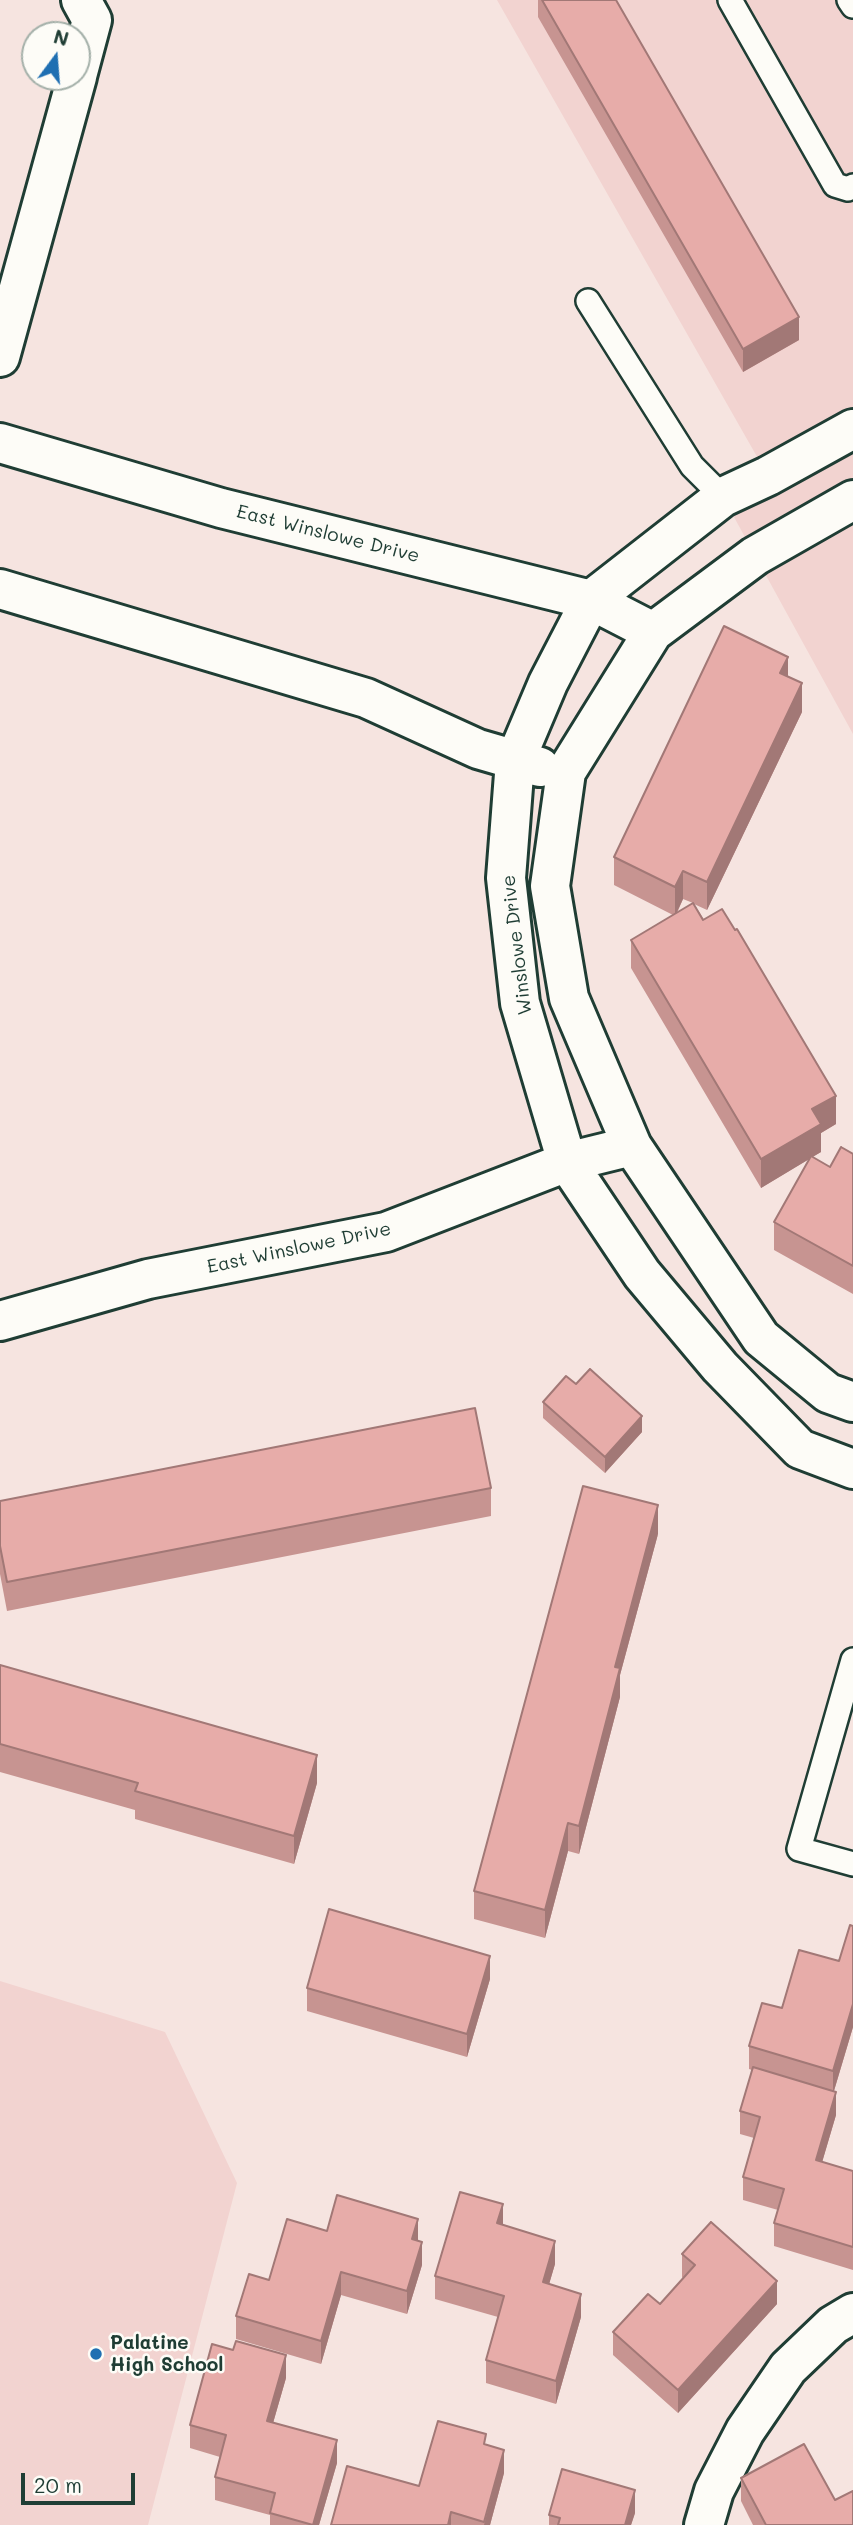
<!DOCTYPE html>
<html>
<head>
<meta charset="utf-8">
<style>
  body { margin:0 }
  #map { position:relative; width:853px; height:2525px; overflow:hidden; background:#f6e4e0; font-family:Mali,sans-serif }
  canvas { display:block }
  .north { position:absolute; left:21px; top:21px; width:70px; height:70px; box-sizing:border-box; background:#fdfcf7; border:2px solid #a4b0a9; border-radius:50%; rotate:16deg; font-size:19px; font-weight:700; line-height:28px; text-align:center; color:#1f3d34 }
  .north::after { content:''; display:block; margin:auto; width:24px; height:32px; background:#1f6fb2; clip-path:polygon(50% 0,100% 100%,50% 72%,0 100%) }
  .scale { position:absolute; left:21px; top:2473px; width:114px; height:32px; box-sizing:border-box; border:4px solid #1f3d34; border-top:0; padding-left:9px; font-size:21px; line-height:24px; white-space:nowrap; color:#1f3d34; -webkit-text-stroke:5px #fdfcf7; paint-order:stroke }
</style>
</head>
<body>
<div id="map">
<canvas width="853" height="2525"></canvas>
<div class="north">N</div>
<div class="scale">20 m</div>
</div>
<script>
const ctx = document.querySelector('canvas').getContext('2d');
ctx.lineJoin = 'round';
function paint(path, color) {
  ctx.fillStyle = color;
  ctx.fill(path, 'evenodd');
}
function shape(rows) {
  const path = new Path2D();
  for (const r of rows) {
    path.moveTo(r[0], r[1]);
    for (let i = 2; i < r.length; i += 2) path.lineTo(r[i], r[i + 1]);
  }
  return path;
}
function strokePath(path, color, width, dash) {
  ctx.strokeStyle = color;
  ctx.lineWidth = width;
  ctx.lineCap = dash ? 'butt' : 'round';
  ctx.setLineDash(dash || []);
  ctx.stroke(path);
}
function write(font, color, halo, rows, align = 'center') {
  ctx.font = font + ' Mali,sans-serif';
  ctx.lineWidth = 5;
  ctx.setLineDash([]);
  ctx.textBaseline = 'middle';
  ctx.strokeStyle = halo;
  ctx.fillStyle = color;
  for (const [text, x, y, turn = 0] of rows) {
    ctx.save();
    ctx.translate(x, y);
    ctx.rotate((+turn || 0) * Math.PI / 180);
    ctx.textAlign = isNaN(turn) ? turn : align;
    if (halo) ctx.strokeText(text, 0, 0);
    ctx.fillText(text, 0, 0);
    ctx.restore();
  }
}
const built = shape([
  [497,0,853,0,853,734,723,497,768,476],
  [0,1981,165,2032,237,2183,148,2525,0,2525]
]);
const service = shape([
  [730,0,835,185,848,189,853,186],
  [849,0,853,6],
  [588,301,692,466,723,497],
  [853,1660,799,1849,853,1864]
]);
const minor = shape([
  [77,76,92,20,81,0],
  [0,357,77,77],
  [853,429,768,476,723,497,591,600,548,683,515,761,506,878,520,1003,567,1162,642,1274,720,1367,800,1449,853,1469],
  [0,443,221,508,591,600,653,632],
  [853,500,755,556,653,632,566,772,550,886,569,998,632,1146,761,1338,828,1393,853,1402],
  [0,589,366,698,478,749,540,767],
  [0,1321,148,1279,386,1232,567,1162,632,1146],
  [704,2525,714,2491,745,2431,788,2368,833,2325,853,2313]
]);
const wall = shape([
  [538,0,616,0,799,340,743,372,538,17],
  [788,677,802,712,707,910,694,904,836,1124,821,1133,821,1152,812,1157,830,1167,853,1154,853,1294,774,1250,774,1222,809,1159,761,1188,631,968,631,940,673,915,614,885,614,857],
  [683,899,693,903,677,913],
  [543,1402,642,1432,605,1473,543,1418],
  [491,1488,491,1516,7,1611,0,1574,0,1501],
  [658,1534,620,1675,620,1697,579,1854,568,1851,545,1938,474,1919,474,1891],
  [0,1665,317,1783,294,1864,135,1819,135,1810,0,1772],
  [853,1926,853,2027,834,2091,836,2115,822,2162,853,2171,853,2270,774,2246,774,2223,778,2210,743,2200,743,2177,754,2138,740,2134,740,2111,752,2070,749,2069,749,2046,782,2008,839,1961],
  [490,1979,467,2057,307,2011,307,1988],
  [503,2225,555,2264,549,2284,581,2317,556,2404,486,2383,486,2360,498,2317,435,2299,435,2276],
  [327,2231,418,2241,422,2265,407,2314,341,2295,321,2364,236,2339,236,2316],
  [682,2254,777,2304,678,2413,613,2355,613,2332,660,2304,683,2278,682,2277],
  [286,2378,273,2423,337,2463,319,2525,270,2525,270,2515,215,2500,215,2477,220,2457,190,2448,190,2425],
  [486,2444,504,2473,490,2525,331,2525,419,2486],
  [741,2478,835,2500,853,2525,753,2525,741,2501],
  [635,2513,631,2525,549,2525,549,2515]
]);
const shadedWall = shape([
  [799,317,799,340,743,372,743,349],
  [788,657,788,685,780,673],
  [802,683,802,712,707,910,707,882],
  [683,871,683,899,675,916,675,887],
  [836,1096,836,1124,821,1133,821,1152,761,1188,761,1159,812,1109],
  [642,1416,642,1432,605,1473,605,1457],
  [658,1505,658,1534,620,1675,620,1697,579,1854,579,1826,615,1667],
  [317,1755,317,1783,294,1864,294,1836],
  [568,1823,568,1851,545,1938,545,1910],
  [490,1956,490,1979,467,2057,467,2034],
  [853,2004,853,2027,833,2094,833,2071],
  [836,2092,836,2115,816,2183,816,2160],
  [503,2204,503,2227,497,2223],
  [418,2219,418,2242,412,2239],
  [555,2241,555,2264,543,2305,543,2282],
  [422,2242,422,2265,407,2314,407,2291],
  [341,2272,341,2295,321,2364,321,2341],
  [777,2281,777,2304,678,2413,678,2390],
  [581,2294,581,2317,556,2404,556,2381],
  [286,2355,286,2378,267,2444,267,2421],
  [337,2440,337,2463,319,2525,313,2525],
  [504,2450,504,2473,490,2525,484,2525],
  [635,2490,635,2513,631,2525,625,2525],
  [451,2512,451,2525,448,2525]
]);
const building = shape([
  [542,0,616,0,799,317,743,349,542,0],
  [724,626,788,657,780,673,802,683,707,882,683,871,675,887,614,857,724,626],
  [693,903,703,920,722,909,735,930,737,929,836,1096,812,1109,821,1124,761,1159,631,940,693,903],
  [841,1147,853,1154,853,1266,774,1222,811,1156,830,1167,841,1147],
  [590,1369,642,1416,605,1457,543,1402,566,1376,576,1384,590,1369],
  [475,1408,491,1488,7,1582,0,1546,0,1501,475,1408],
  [583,1486,658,1505,615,1667,620,1668,579,1826,568,1823,545,1910,474,1891,583,1486],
  [0,1665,317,1755,294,1836,135,1791,138,1783,0,1744,0,1665],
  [329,1909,490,1956,467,2034,307,1988,329,1909],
  [850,1925,853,1926,853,2004,833,2071,749,2046,762,2003,782,2008,799,1950,839,1961,850,1925],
  [753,2067,836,2092,816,2160,853,2171,853,2247,774,2223,784,2189,743,2177,760,2117,740,2111,753,2067],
  [460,2192,503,2204,497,2223,555,2241,543,2282,581,2294,556,2381,486,2360,504,2296,435,2276,460,2192],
  [337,2195,418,2219,412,2239,422,2242,407,2291,341,2272,321,2341,236,2316,249,2274,269,2280,287,2219,327,2231,337,2195],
  [711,2222,777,2281,678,2390,613,2332,648,2294,660,2304,695,2265,682,2254,711,2222],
  [236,2341,286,2355,267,2421,337,2440,313,2525,270,2513,275,2493,215,2477,226,2435,190,2425,212,2344,233,2350,236,2341],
  [438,2421,486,2434,484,2444,504,2450,484,2522,451,2512,448,2525,331,2525,347,2466,419,2486,438,2421],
  [804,2444,835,2500,853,2491,853,2525,766,2525,741,2478,804,2444],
  [562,2469,635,2490,625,2525,558,2525,560,2518,549,2515,562,2469]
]);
const markers = [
  [96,2354,7,"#1f6fb2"]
];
const streetNames = [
  ["East Winslowe Drive",328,534,14],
  ["Winslowe Drive",517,945,-97],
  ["East Winslowe Drive",299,1248,-12]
];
const poiNames = [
  ["Palatine",110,2343],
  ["High School",110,2365]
];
paint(built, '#f2d3d0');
strokePath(service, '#1f3d34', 28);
strokePath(minor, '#1f3d34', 44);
strokePath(service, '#fdfcf7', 23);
strokePath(minor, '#fdfcf7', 38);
paint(wall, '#c79491');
paint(shadedWall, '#a27876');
paint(building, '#e7aca9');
strokePath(building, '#a27876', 2);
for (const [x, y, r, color] of markers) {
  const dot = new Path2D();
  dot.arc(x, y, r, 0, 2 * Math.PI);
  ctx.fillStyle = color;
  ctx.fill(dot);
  strokePath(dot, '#fdfcf7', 2.5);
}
write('19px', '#1f3d34', '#fdfcf7', streetNames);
write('bold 19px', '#1f3d34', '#fdfcf7', poiNames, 'left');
</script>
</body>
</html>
